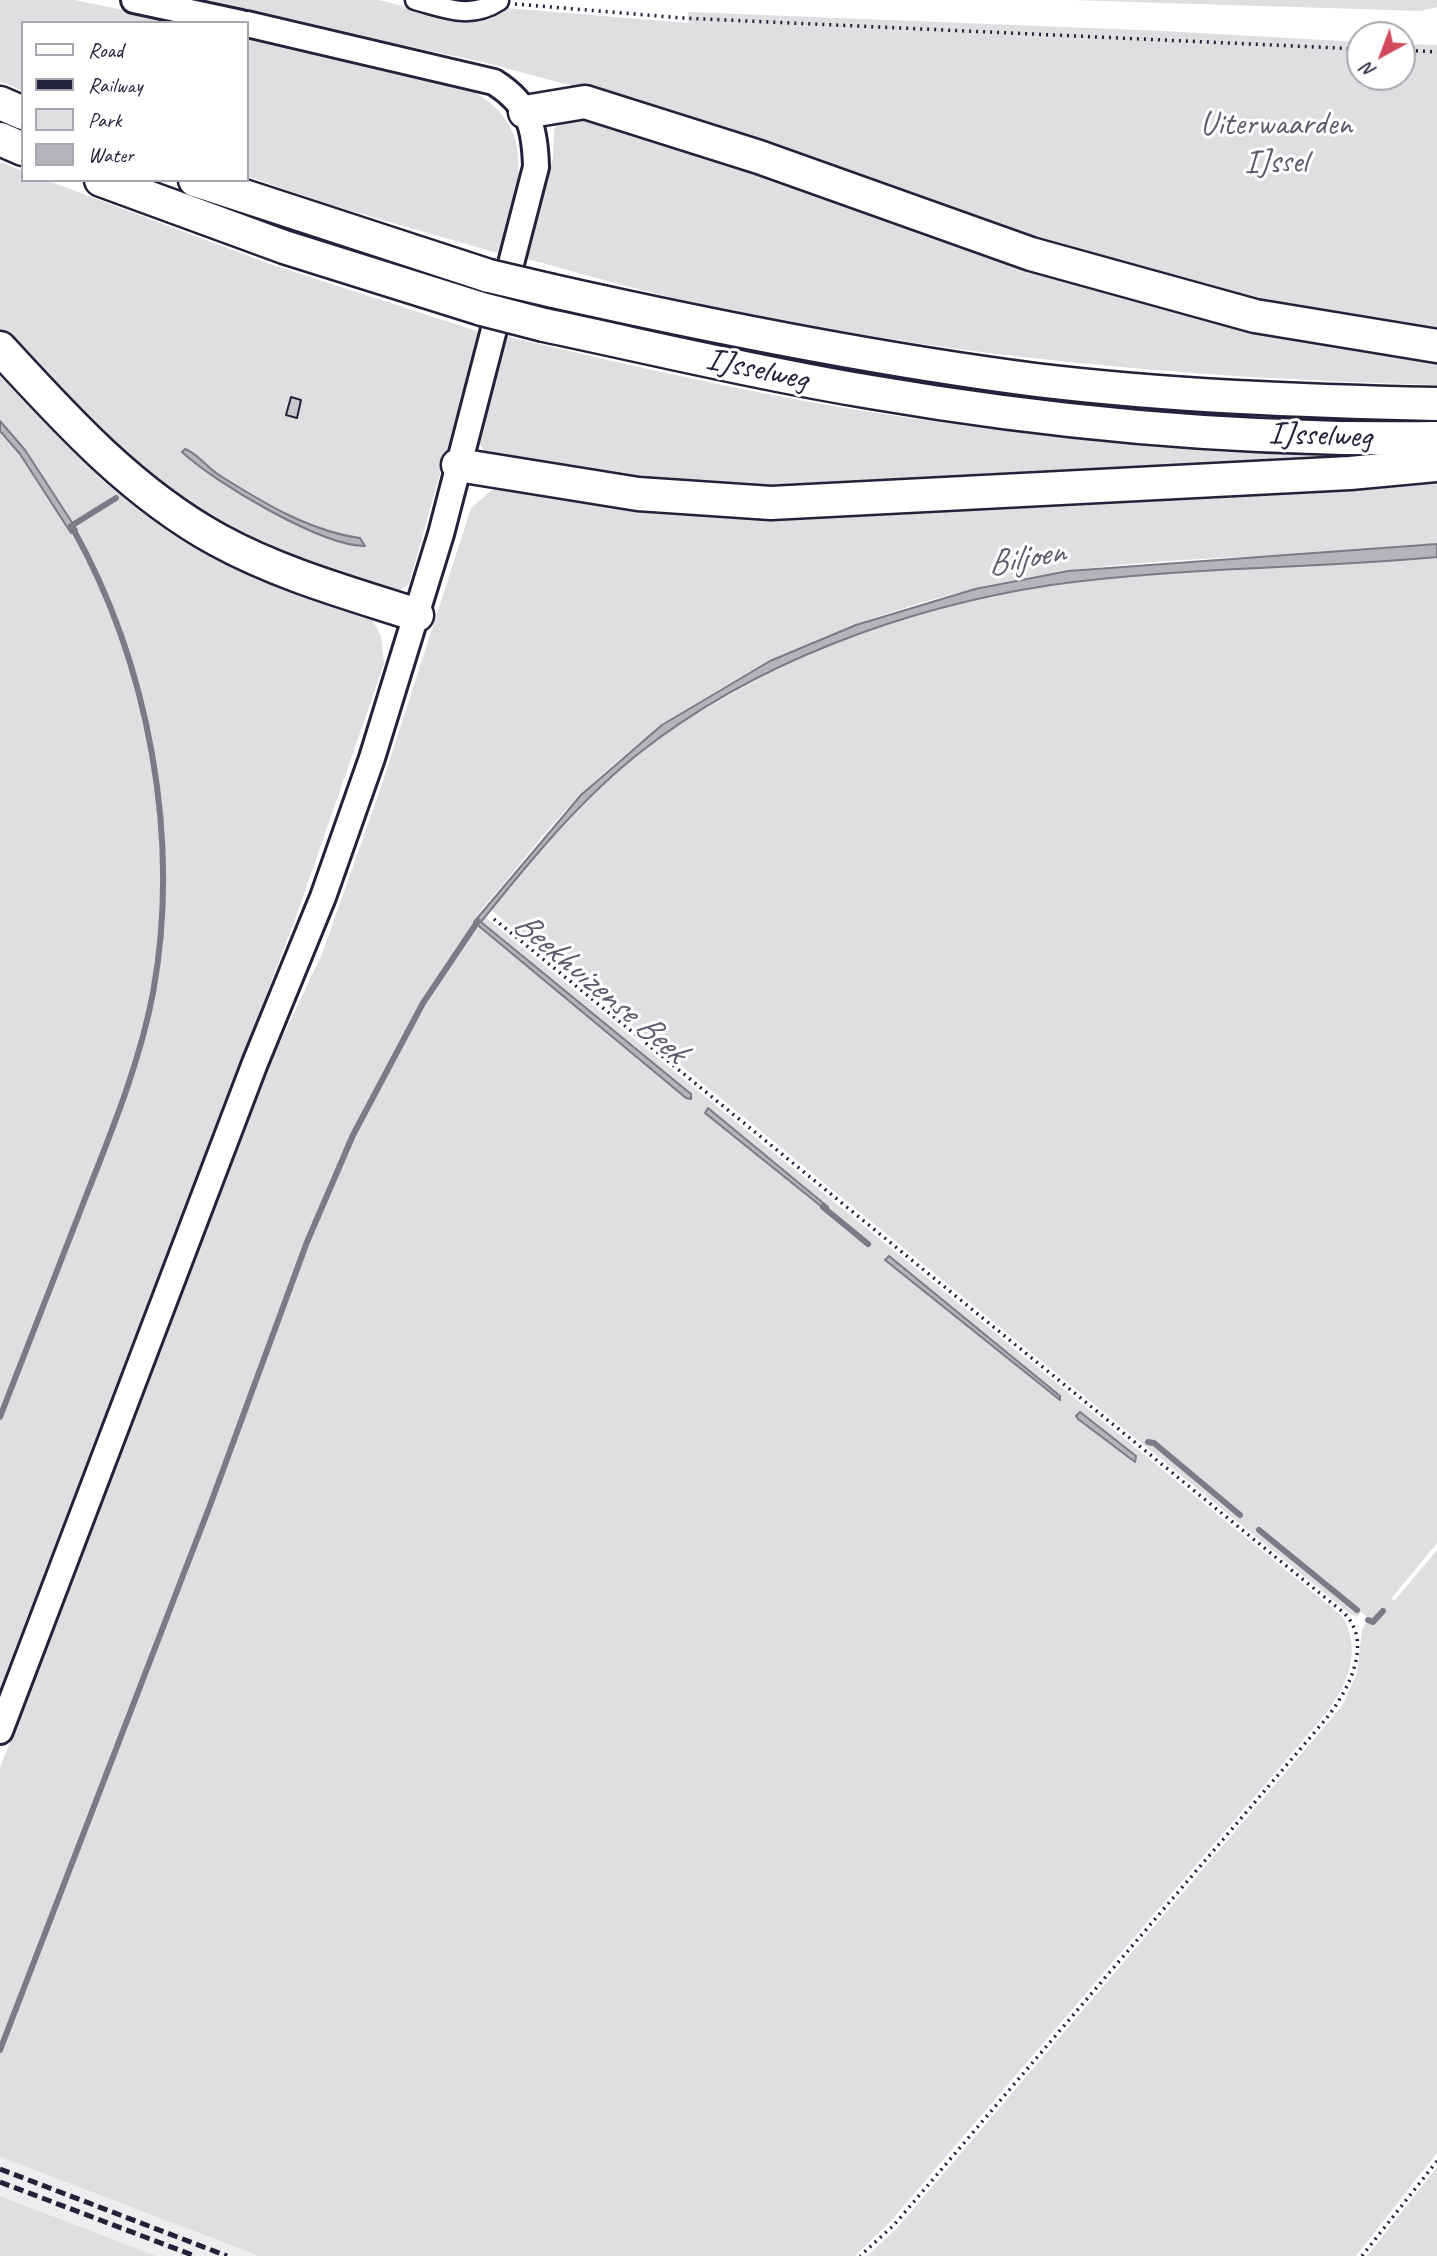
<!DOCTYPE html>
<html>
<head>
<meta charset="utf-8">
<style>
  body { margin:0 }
  #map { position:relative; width:1437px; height:2256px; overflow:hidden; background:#fff; font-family:Caveat,sans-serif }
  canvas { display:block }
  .legend { position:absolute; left:21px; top:21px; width:228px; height:161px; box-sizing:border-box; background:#fff; border:2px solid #a7a7b1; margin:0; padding:9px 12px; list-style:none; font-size:21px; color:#22223b }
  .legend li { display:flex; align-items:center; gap:14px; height:35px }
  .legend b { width:35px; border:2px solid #a7a7b1 }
  .north { position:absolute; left:1346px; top:21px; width:70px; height:70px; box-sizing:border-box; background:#fff; border:2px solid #a7a7b1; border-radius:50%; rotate:221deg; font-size:19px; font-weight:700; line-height:28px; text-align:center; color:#22223b }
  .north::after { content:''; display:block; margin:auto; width:24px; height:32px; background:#d1495b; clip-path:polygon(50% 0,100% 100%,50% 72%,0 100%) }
</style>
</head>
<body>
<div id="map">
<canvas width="1437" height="2256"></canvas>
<ul class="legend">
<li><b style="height:9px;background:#fff"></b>Road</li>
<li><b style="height:9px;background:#22223b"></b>Railway</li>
<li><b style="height:19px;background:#dfdfe2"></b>Park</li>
<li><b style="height:19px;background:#b4b4bc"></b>Water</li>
</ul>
<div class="north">N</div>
</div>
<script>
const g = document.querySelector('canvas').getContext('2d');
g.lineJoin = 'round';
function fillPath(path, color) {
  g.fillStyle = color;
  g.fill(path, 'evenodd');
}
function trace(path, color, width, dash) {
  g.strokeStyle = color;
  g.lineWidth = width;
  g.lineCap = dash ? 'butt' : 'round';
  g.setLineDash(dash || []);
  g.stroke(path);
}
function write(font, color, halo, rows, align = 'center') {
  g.font = font + ' Caveat,sans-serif';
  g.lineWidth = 6;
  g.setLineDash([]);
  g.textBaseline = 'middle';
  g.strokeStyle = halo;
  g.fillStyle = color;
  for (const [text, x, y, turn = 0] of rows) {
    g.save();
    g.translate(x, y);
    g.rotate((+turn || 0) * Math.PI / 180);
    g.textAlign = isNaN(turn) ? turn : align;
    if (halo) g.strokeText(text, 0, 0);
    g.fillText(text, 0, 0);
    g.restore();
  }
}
fillPath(new Path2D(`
  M 0,2157 L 259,2256 L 157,2256 L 0,2196 Z`), '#eeeef1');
fillPath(new Path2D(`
  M 0,0 L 75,0 L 184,23 L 23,23 L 23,91 L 0,81 Z
  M 191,0 L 379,0 L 467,23 L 488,20 L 508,8 L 688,23 L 688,12 L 1165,31 L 1360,42 L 1360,77 L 1402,77 L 1402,44 L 1437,45 L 1437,336 L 1310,317 L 1138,274 L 643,105 L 487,63 Z
  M 1069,0 L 1437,0 L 1437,7 L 1421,11 Z
  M 247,36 L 467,88 C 542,126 518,189 501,254 L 327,204 L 247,176 Z
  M 576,112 L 1105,293 L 1277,334 L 1437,355 L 1437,385 C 1185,378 932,356 686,301 C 633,289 580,273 527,259 L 553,157 L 554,128 Z
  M 0,162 L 23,171 L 23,180 L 46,180 L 267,263 L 480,332 L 409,584 L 396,592 L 251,548 L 143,477 L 0,335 ZM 190,450 C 224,490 308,530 360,538 L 364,545 C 325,547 221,485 190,459 Z
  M 505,336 C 604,359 704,383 805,401 C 983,433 1164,448 1344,457 L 1351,464 L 712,492 L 494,460 L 484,451 L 477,439 Z
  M 0,363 L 79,447 L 369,614 L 381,636 L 384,664 L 297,914 L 0,1694 L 0,431 L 20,454 L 71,533 L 75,525 L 25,450 L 0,421 Z
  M 1437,477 L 1437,544 C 1315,558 1190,554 1068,571 C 886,596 690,677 563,813 C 541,837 521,863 500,888 C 491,899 479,910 474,922 L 686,1098 L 692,1096 L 481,922 L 485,917 L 1342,1616 C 1364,1651 1346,1689 1322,1718 L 890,2222 L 855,2256 L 259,2256 L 0,2157 L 0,1768 L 260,1084 L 322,954 L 380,790 L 471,508 L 492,490 L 515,485 L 620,503 Z
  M 1437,557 L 1437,1543 L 1391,1599 L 1395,1600 L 1437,1550 L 1437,2153 L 1356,2256 L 867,2256 L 897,2228 L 1342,1706 L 1357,1673 L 1362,1630 L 1368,1618 L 1361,1612 L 1357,1617 L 1350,1614 L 491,910 C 536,855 580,802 635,756 C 668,729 705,709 742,688 C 813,649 893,615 973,599 C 1125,568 1283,569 1437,557 Z
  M 1437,2167 L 1437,2256 L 1367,2256 Z
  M 0,2196 L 157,2256 L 0,2256 Z`), '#dfdfe2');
const water = new Path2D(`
  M 0,421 L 25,450 L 77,530 L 71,533 L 20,454 L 0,431 Z
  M 185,449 C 197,453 208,468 219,475 C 262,502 309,531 360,538 L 365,546 C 321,546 214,482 182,452 Z
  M 1437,544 L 1437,557 C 1309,569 1179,567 1051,585 C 907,607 754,662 638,754 C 578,802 529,862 481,922 L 691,1094 L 691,1099 L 686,1098 L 474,922 L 581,795 L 662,725 L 770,661 L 856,625 L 975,589 L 1068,571 Z
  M 708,1108 L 828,1207 L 827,1211 L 705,1113 Z
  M 889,1256 L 1060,1396 L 1060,1400 L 885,1260 Z
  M 1080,1412 L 1136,1456 L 1135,1462 L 1078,1419 L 1076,1416 Z`);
fillPath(water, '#b4b4bc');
trace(water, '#7a7a88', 2);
trace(new Path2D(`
  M 71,526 L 116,498
  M 823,1207 L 868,1244
  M 0,1417 C 28,1346 55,1275 83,1204 C 110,1135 139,1066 153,993 C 181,838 149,664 72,527
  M 1148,1442 L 1154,1443 L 1240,1515
  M 1259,1530 L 1357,1610
  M 1368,1620 L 1373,1622 L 1383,1611
  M 0,2050 L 209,1508 L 307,1242 L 353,1135 L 423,1003 L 478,921`), '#7a7a88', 6);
const building = new Path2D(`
  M 291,397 L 301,400 L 297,418 L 286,415 Z`);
fillPath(building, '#c8c8cf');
trace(building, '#22223b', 2);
const minor = new Path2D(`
  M 415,0 C 445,8 470,20 499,1`);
const secondary = new Path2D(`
  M 134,0 L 241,23
  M 0,1731 L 255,1063 L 323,897 L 372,758 L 441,534 L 536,167 C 535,127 529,104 494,82 L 247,24`);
const motorway = new Path2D(`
  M 0,103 L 23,113
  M 525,112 L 585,102 L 759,157 L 1031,254 L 1255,316 L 1437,346
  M 0,139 L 23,149
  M 101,180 L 284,247 L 482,309
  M 195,180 L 489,276
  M 553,291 C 713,327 873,359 1036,380 C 1169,396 1303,401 1437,404
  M 544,325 C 653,348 762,374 871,392 C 1057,424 1249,441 1437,438
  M 0,348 C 65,419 132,493 218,540 C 280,574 349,593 417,615
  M 458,465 L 638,494 L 771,503 L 1350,473 L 1437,465`);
trace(minor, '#22223b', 23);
trace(secondary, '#22223b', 30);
trace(motorway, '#22223b', 37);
trace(new Path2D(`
  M 515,4 L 682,18 L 1360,49
  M 1402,50 L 1437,52
  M 494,919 L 1344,1613 C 1375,1644 1346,1694 1325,1720 L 894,2225 L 860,2256
  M 1362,2256 L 1437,2161`), '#22223b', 3.5, [2, 5]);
trace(minor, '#fff', 18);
trace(secondary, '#fff', 24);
trace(motorway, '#fff', 32);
trace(new Path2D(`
  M 0,2169 L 227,2256
  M 0,2182 L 195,2256`), '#22223b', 5, [10, 5]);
const motorwayBridge = new Path2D(`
  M 489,276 L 553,291
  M 482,309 L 544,325`);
trace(motorwayBridge, '#22223b', 37, []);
trace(motorwayBridge, '#fff', 32);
write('33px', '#5b5b6d', '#fff', [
  ["Uiterwaarden",1276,125],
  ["IJssel",1276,163]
]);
write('33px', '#22223b', '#fff', [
  ["IJsselweg",757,370,12],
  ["IJsselweg",1320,436,2]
]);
write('italic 35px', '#5c5c6f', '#fff', [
  ["Biljoen",1026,559,-10],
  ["Beekhuizense Beek",599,988,40]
]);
</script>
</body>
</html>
